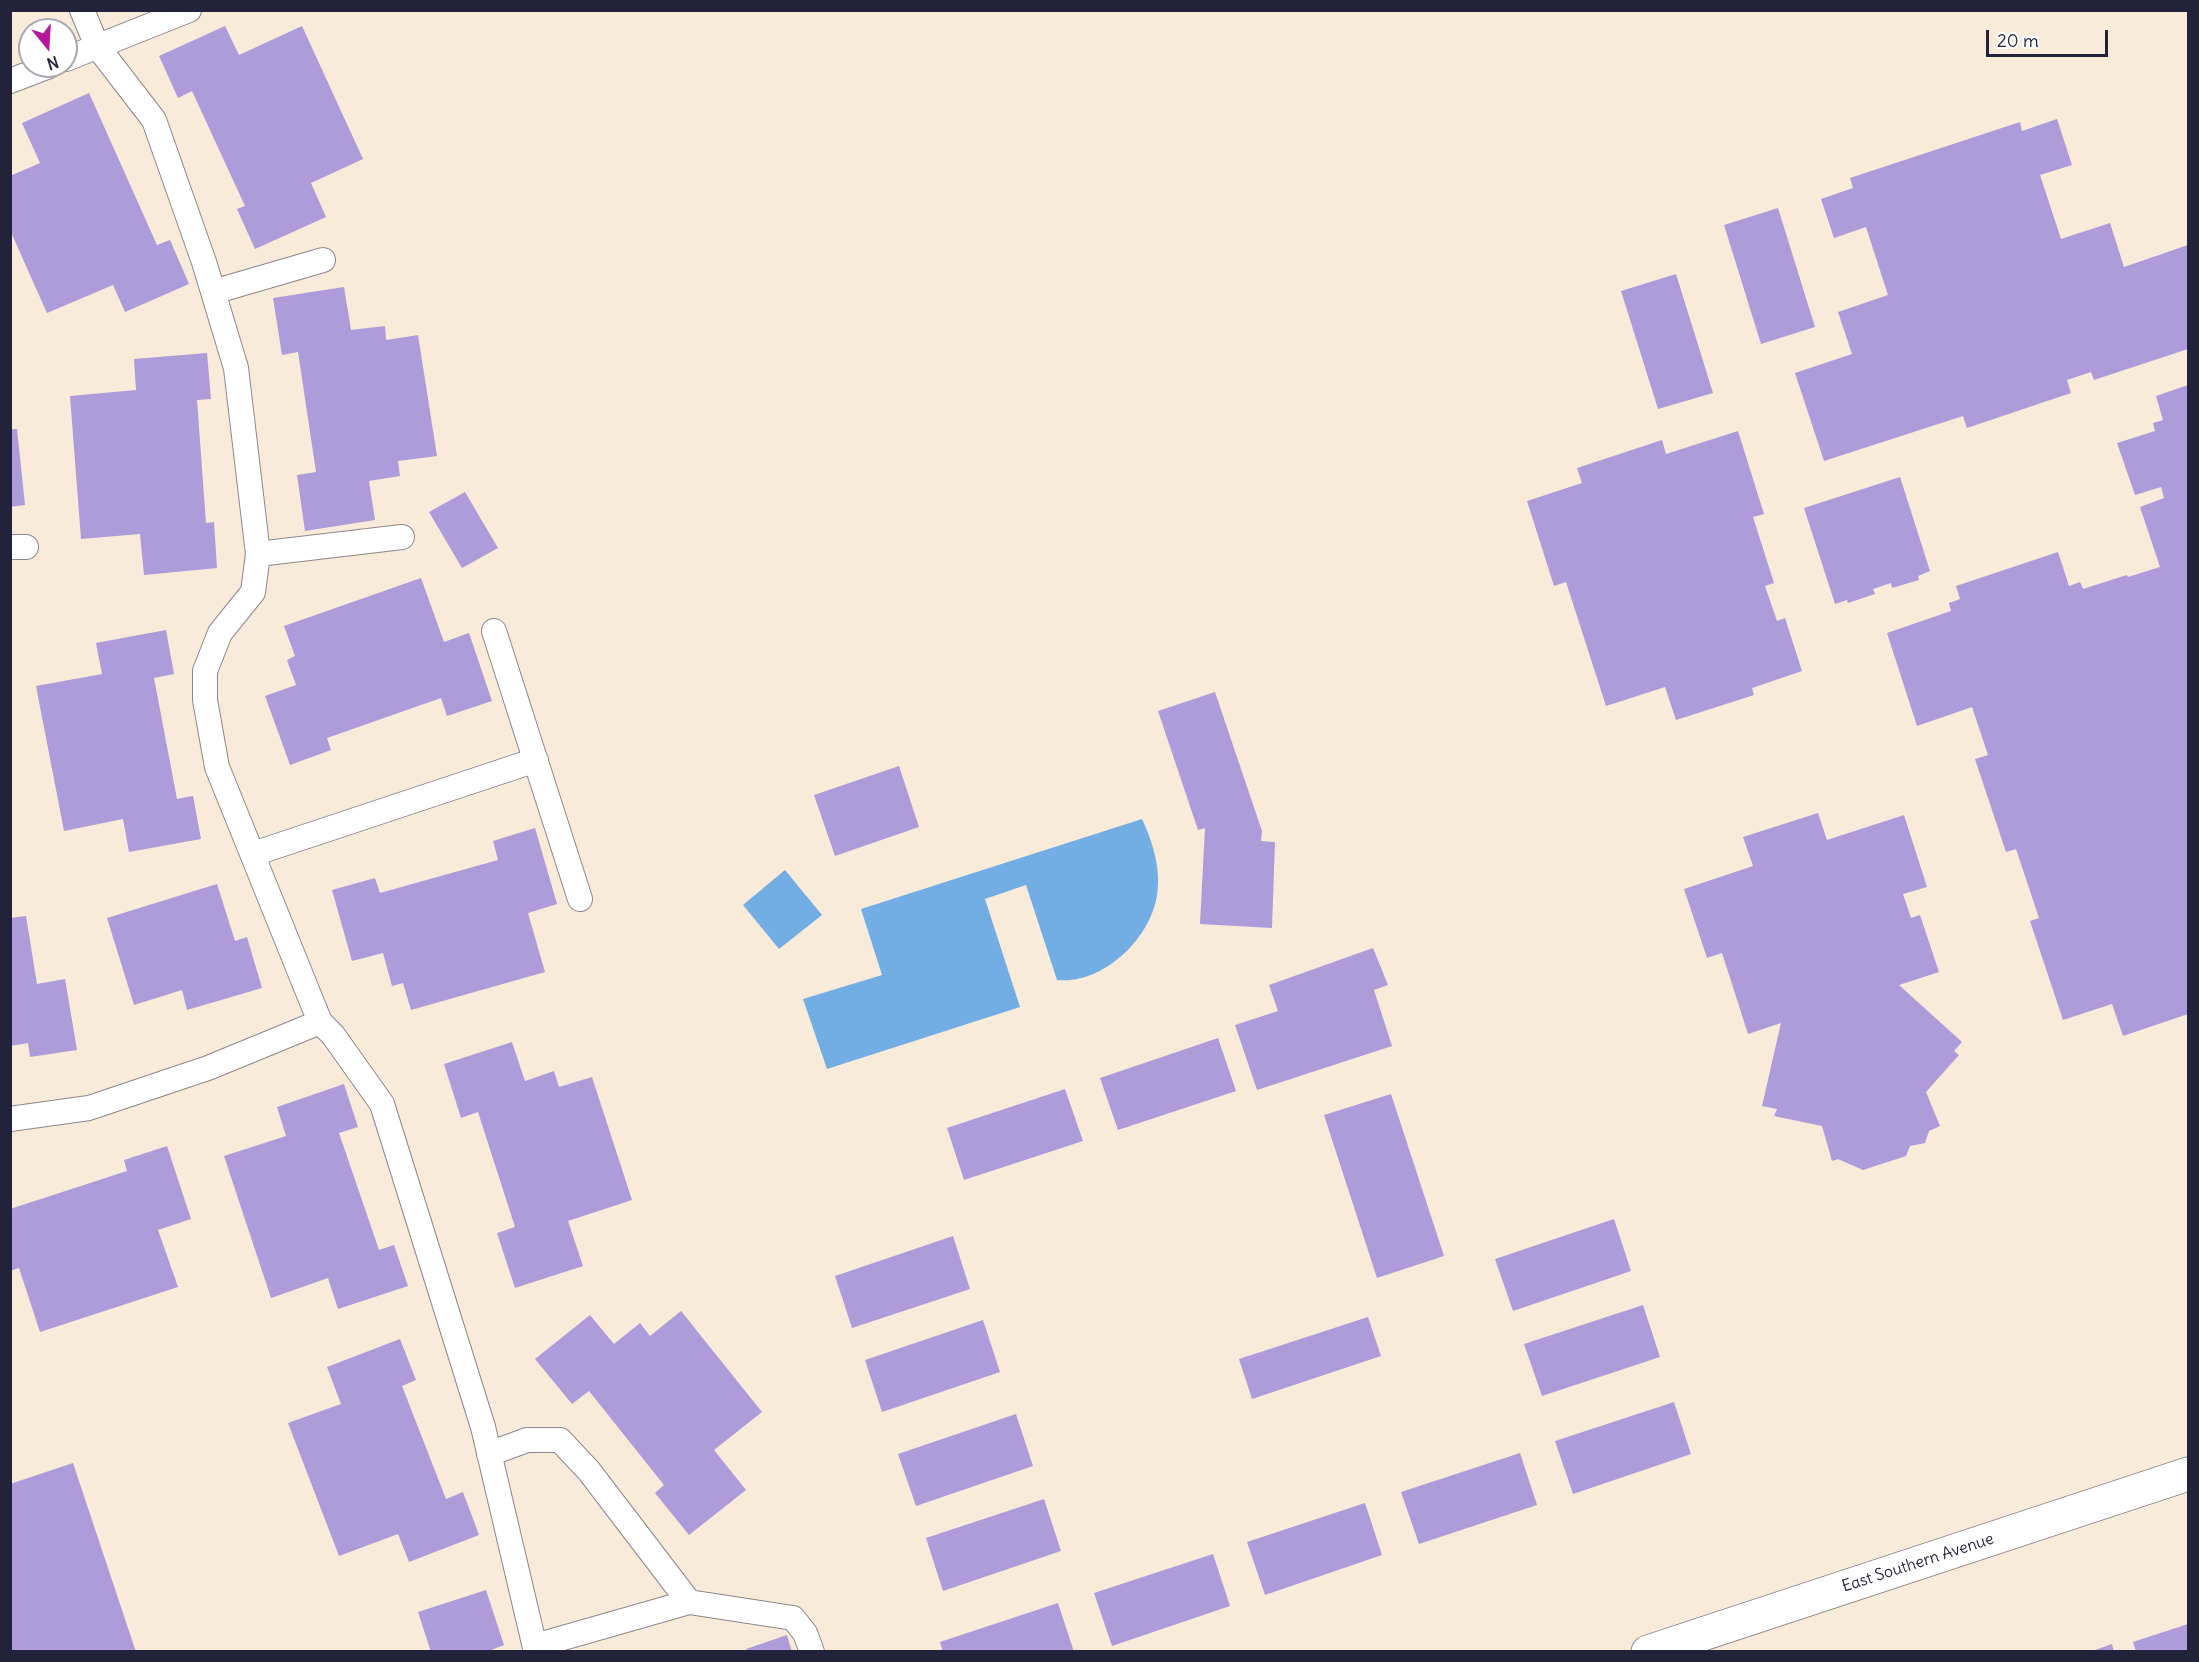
<!DOCTYPE html>
<html>
<head>
<meta charset="utf-8">
<style>
  body { margin:0 }
  #map { position:relative; width:2199px; height:1662px; overflow:hidden; background:#f8ebda; font-family:Delius,sans-serif }
  canvas { display:block }
  .frame { position:absolute; inset:0; border:12px solid #22223b; pointer-events:none }
  .north { position:absolute; left:18px; top:18px; width:60px; height:60px; box-sizing:border-box; background:#fff; border:2px solid #a7a7b1; border-radius:50%; rotate:162deg; font-size:16px; font-weight:700; line-height:24px; text-align:center; color:#22223b }
  .north::after { content:''; display:block; margin:auto; width:21px; height:27px; background:#b5179e; clip-path:polygon(50% 0,100% 100%,50% 72%,0 100%) }
  .scale { position:absolute; left:1986px; top:30px; width:122px; height:27px; box-sizing:border-box; border:3px solid #22223b; border-top:0; padding-left:8px; font-size:18px; line-height:21px; white-space:nowrap; color:#22223b; -webkit-text-stroke:4px #fff; paint-order:stroke }
</style>
</head>
<body>
<div id="map">
<canvas width="2199" height="1662"></canvas>
<div class="frame"></div>
<div class="north">N</div>
<div class="scale">20 m</div>
</div>
<script>
const g = document.querySelector('canvas').getContext('2d');
g.lineJoin = 'round';
function fillPath(path, color) {
  g.fillStyle = color;
  g.fill(path, 'evenodd');
}
function trace(path, color, width, dash) {
  g.strokeStyle = color;
  g.lineWidth = width;
  g.lineCap = dash ? 'butt' : 'round';
  g.setLineDash(dash || []);
  g.stroke(path);
}
function write(font, color, halo, rows, align = 'center') {
  g.font = font + ' Delius,sans-serif';
  g.lineWidth = 4.5;
  g.setLineDash([]);
  g.textBaseline = 'middle';
  g.strokeStyle = halo;
  g.fillStyle = color;
  for (const [text, x, y, turn = 0] of rows) {
    g.save();
    g.translate(x, y);
    g.rotate((+turn || 0) * Math.PI / 180);
    g.textAlign = isNaN(turn) ? turn : align;
    if (halo) g.strokeText(text, 0, 0);
    g.fillText(text, 0, 0);
    g.restore();
  }
}
fillPath(new Path2D(`
  M 1142,819 C 1153,843 1161,868 1157,895 C 1151,938 1103,985 1057,980 L 1026,885 L 985,899 L 1020,1007 L 827,1069 L 803,999 L 882,975 L 861,909 Z
  M 785,870 L 822,915 L 779,949 L 743,905 Z`), '#72ade3');
fillPath(new Path2D(`
  M 225,26 L 239,55 L 302,26 L 363,159 L 311,183 L 326,217 L 255,249 L 237,209 L 245,206 L 192,91 L 178,98 L 159,56 Z
  M 89,93 L 157,245 L 170,240 L 189,284 L 125,312 L 113,285 L 47,313 L 10,230 L 10,176 L 40,163 L 22,123 Z
  M 2057,119 L 2072,165 L 2040,175 L 2061,239 L 2110,223 L 2124,267 L 2188,245 L 2188,349 L 2094,380 L 2091,372 L 2067,380 L 2071,393 L 1967,428 L 1963,416 L 1824,461 L 1795,373 L 1852,354 L 1838,312 L 1888,295 L 1866,227 L 1834,238 L 1821,199 L 1853,188 L 1850,178 L 2020,122 L 2022,131 Z
  M 1778,208 L 1815,327 L 1761,344 L 1724,225 Z
  M 1676,274 L 1713,393 L 1658,409 L 1621,291 Z
  M 344,287 L 351,330 L 385,326 L 386,340 L 418,335 L 437,456 L 398,461 L 400,476 L 369,481 L 375,520 L 305,531 L 297,475 L 316,472 L 298,352 L 282,355 L 273,298 Z
  M 207,353 L 211,399 L 197,400 L 206,523 L 214,522 L 217,568 L 144,575 L 140,534 L 81,539 L 70,396 L 136,390 L 134,359 Z
  M 2188,385 L 2188,1014 L 2123,1036 L 2112,1004 L 2063,1020 L 2030,921 L 2039,918 L 2016,849 L 2006,852 L 1975,759 L 1988,755 L 1972,707 L 1917,726 L 1887,633 L 1951,611 L 1949,603 L 1960,599 L 1956,586 L 2058,552 L 2069,586 L 2080,582 L 2083,589 L 2127,575 L 2128,577 L 2160,567 L 2140,507 L 2164,498 L 2161,487 L 2135,495 L 2117,443 L 2155,431 L 2153,423 L 2163,420 L 2156,396 Z
  M 10,429 L 17,429 L 25,505 L 10,507 Z
  M 1738,431 L 1764,514 L 1753,517 L 1774,583 L 1765,586 L 1777,621 L 1785,618 L 1802,671 L 1752,688 L 1754,695 L 1676,720 L 1665,687 L 1606,706 L 1566,582 L 1554,586 L 1527,501 L 1582,483 L 1577,468 L 1662,440 L 1666,454 Z
  M 1900,477 L 1930,571 L 1918,576 L 1919,580 L 1892,588 L 1891,583 L 1873,589 L 1875,594 L 1848,603 L 1847,600 L 1835,604 L 1804,508 Z
  M 465,492 L 498,548 L 462,568 L 429,512 Z
  M 421,578 L 444,642 L 469,633 L 492,701 L 447,716 L 441,698 L 327,738 L 331,750 L 290,765 L 265,696 L 296,685 L 287,660 L 295,656 L 284,626 Z
  M 166,630 L 174,674 L 154,678 L 177,799 L 193,796 L 201,839 L 129,852 L 123,819 L 64,831 L 36,686 L 102,674 L 96,643 Z
  M 1215,692 L 1262,831 L 1261,841 L 1275,842 L 1272,928 L 1200,924 L 1205,828 L 1198,830 L 1158,711 Z
  M 899,766 L 919,827 L 835,856 L 814,795 Z
  M 1818,813 L 1827,840 L 1904,815 L 1927,887 L 1903,894 L 1911,918 L 1920,915 L 1939,972 L 1899,985 L 1962,1042 L 1954,1051 L 1959,1055 L 1926,1092 L 1940,1126 L 1929,1131 L 1925,1143 L 1910,1146 L 1906,1156 L 1863,1170 L 1838,1159 L 1832,1161 L 1822,1126 L 1774,1116 L 1777,1109 L 1762,1106 L 1781,1023 L 1748,1034 L 1722,953 L 1707,958 L 1684,889 L 1753,866 L 1743,837 Z
  M 535,828 L 557,904 L 528,913 L 545,972 L 411,1010 L 403,983 L 392,986 L 383,953 L 352,961 L 332,890 L 375,878 L 380,893 L 498,860 L 493,841 Z
  M 217,884 L 235,941 L 247,937 L 262,988 L 187,1010 L 182,990 L 134,1005 L 107,918 Z
  M 26,916 L 37,984 L 65,979 L 77,1050 L 30,1057 L 28,1043 L 10,1046 L 10,918 Z
  M 1373,948 L 1388,985 L 1374,990 L 1392,1046 L 1257,1090 L 1235,1025 L 1278,1011 L 1269,985 Z
  M 1218,1038 L 1236,1091 L 1118,1130 L 1100,1078 Z
  M 512,1042 L 525,1081 L 554,1071 L 559,1087 L 592,1077 L 632,1200 L 568,1221 L 583,1266 L 515,1288 L 497,1233 L 515,1227 L 478,1112 L 461,1118 L 444,1064 Z
  M 344,1084 L 358,1127 L 339,1133 L 379,1250 L 394,1245 L 408,1286 L 338,1309 L 328,1278 L 271,1298 L 224,1156 L 286,1136 L 277,1107 Z
  M 1065,1089 L 1083,1141 L 964,1180 L 947,1128 Z
  M 1391,1094 L 1444,1256 L 1377,1278 L 1324,1115 Z
  M 167,1146 L 191,1219 L 158,1230 L 178,1287 L 40,1332 L 19,1268 L 10,1271 L 10,1209 L 127,1171 L 124,1160 Z
  M 1614,1219 L 1631,1271 L 1513,1311 L 1495,1259 Z
  M 953,1236 L 970,1289 L 852,1328 L 835,1276 Z
  M 1643,1305 L 1660,1357 L 1542,1396 L 1524,1344 Z
  M 681,1311 L 762,1412 L 714,1450 L 746,1490 L 689,1535 L 655,1493 L 664,1485 L 589,1391 L 572,1404 L 535,1359 L 590,1315 L 614,1344 L 640,1323 L 650,1336 Z
  M 1368,1317 L 1381,1356 L 1252,1399 L 1239,1359 Z
  M 983,1320 L 1000,1372 L 882,1412 L 865,1360 Z
  M 400,1339 L 416,1380 L 402,1386 L 446,1499 L 463,1492 L 479,1535 L 409,1562 L 398,1534 L 339,1556 L 288,1423 L 341,1404 L 327,1367 Z
  M 1674,1402 L 1691,1454 L 1573,1494 L 1555,1441 Z
  M 1016,1414 L 1033,1466 L 916,1506 L 898,1454 Z
  M 1520,1453 L 1537,1505 L 1419,1544 L 1401,1492 Z
  M 73,1463 L 136,1652 L 10,1652 L 10,1484 Z
  M 1044,1499 L 1061,1551 L 943,1591 L 926,1538 Z
  M 1365,1503 L 1382,1555 L 1265,1595 L 1247,1542 Z
  M 1213,1554 L 1230,1606 L 1112,1646 L 1094,1593 Z
  M 486,1590 L 504,1645 L 486,1652 L 431,1652 L 418,1612 Z
  M 1058,1603 L 1074,1652 L 943,1652 L 940,1642 Z
  M 2188,1624 L 2188,1652 L 2136,1652 L 2133,1642 Z
  M 787,1635 L 792,1652 L 747,1652 L 746,1649 Z
  M 2112,1644 L 2114,1652 L 2092,1652 L 2092,1651 Z`), '#ad9bda');
const lane = new Path2D(`
  M 82,10 L 97,46 L 154,120 L 204,262 L 236,368 L 258,554 L 253,592 L 220,633 L 205,671 L 205,700 L 217,767 L 320,1022 L 333,1035 L 382,1104 L 483,1427 L 536,1652
  M 66,59 L 189,10
  M 10,81 L 49,66
  M 213,292 L 323,260
  M 10,547 L 26,547
  M 258,554 L 402,537
  M 494,631 L 580,899
  M 253,854 L 536,760
  M 10,1119 L 89,1108 L 208,1068 L 320,1022
  M 489,1454 L 527,1440 L 560,1440 L 589,1471 L 689,1602 L 793,1618 L 805,1633 L 812,1652
  M 535,1646 L 689,1602`);
const secondary = new Path2D(`
  M 1648,1652 L 2188,1474`);
trace(lane, '#8d868a', 26);
trace(secondary, '#8d868a', 35);
trace(lane, '#fff', 24);
trace(secondary, '#fff', 33);
write('16px', '#22223b', '#fff', [
  ["East Southern Avenue",1918,1563,-18]
]);
</script>
</body>
</html>
